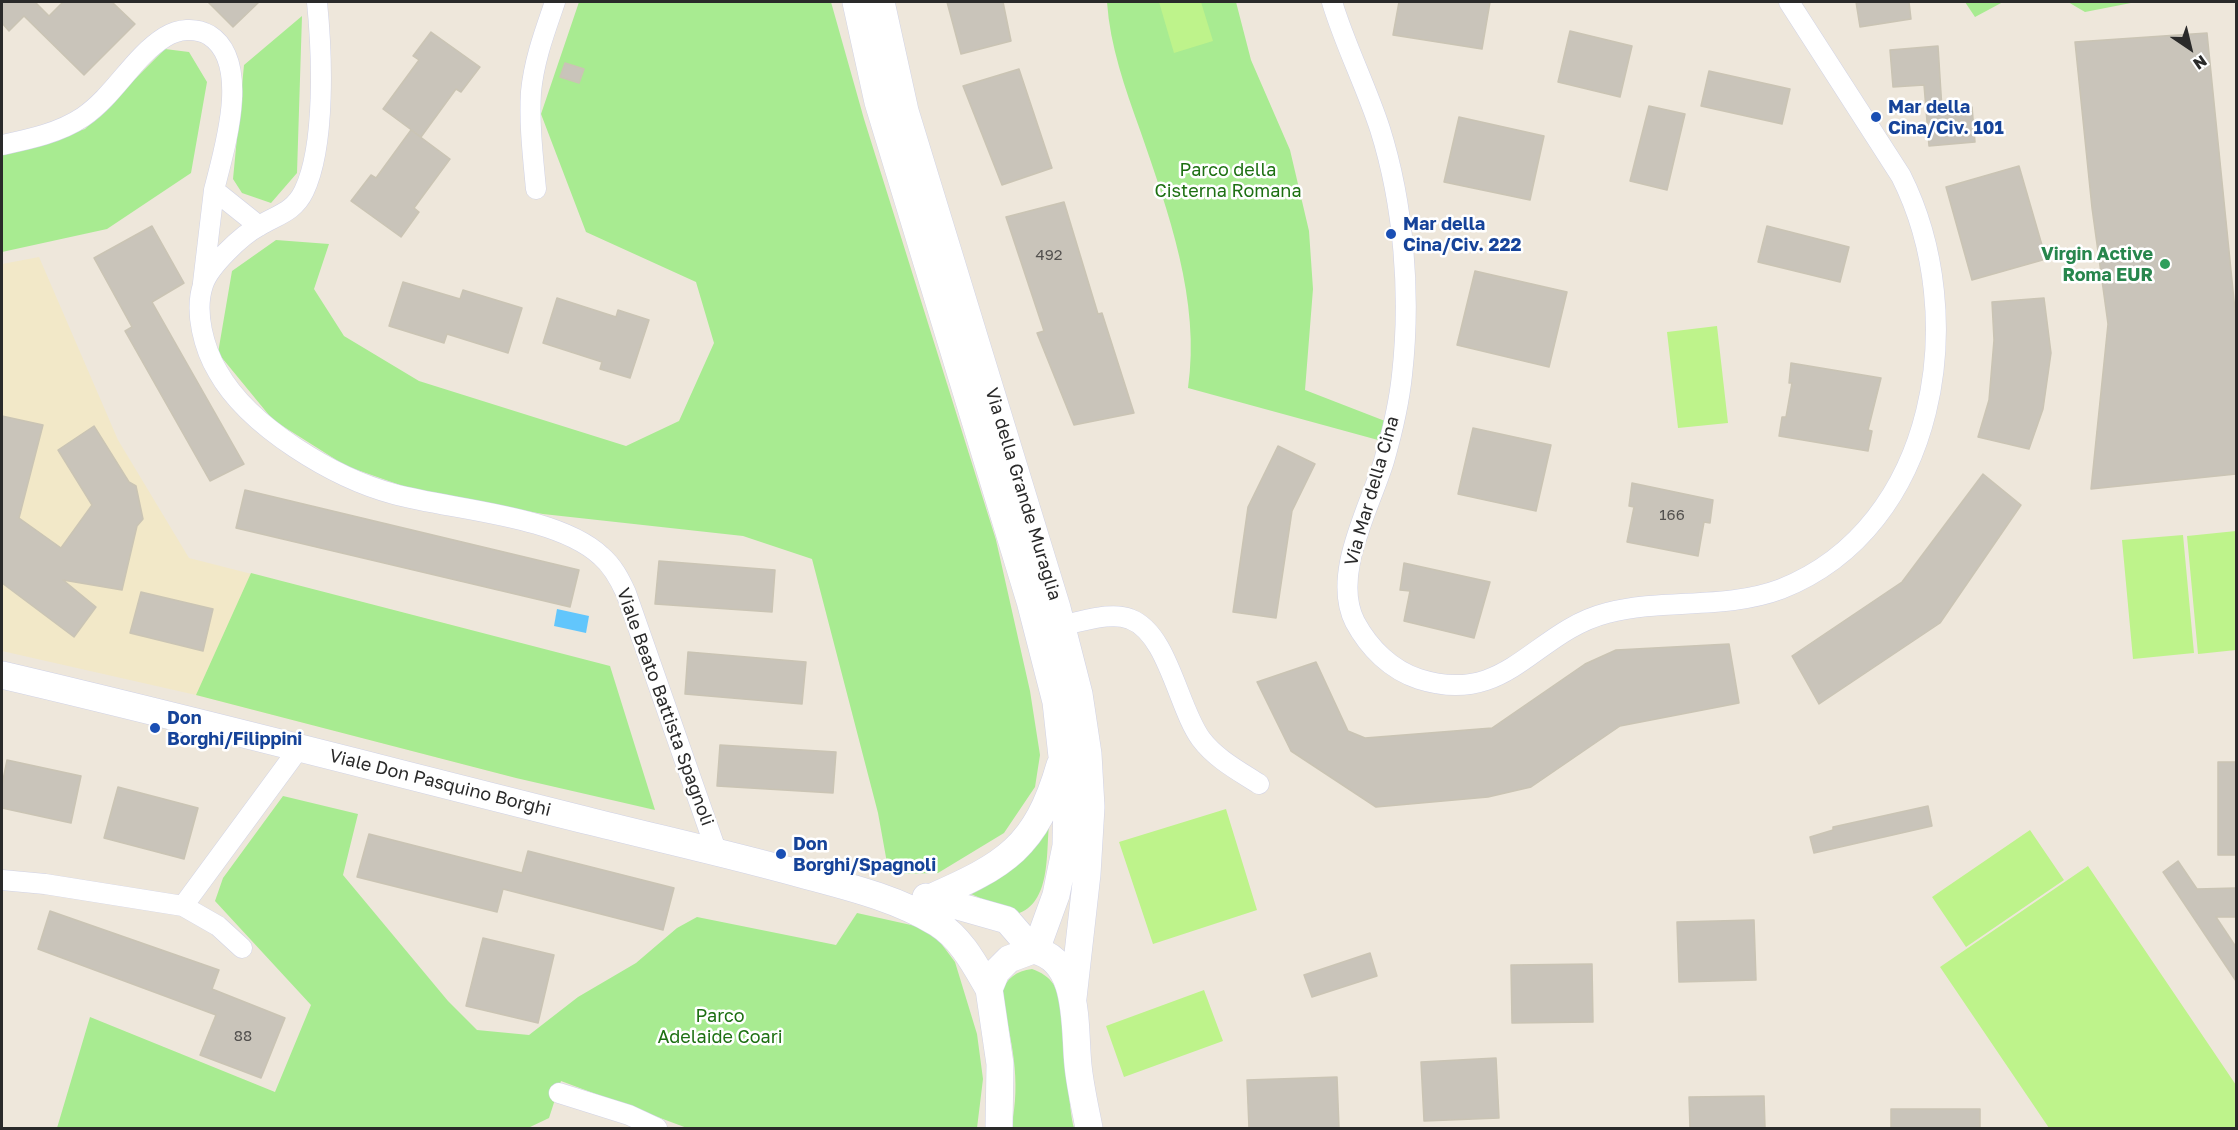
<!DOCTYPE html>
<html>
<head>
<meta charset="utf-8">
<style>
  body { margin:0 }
  #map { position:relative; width:2238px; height:1130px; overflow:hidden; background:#eee7db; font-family:"Golos Text",sans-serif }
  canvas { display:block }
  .frame { position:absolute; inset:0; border:3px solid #2a2a2a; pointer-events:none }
  .north { position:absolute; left:2160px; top:18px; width:60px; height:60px; -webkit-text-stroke:4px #fff; paint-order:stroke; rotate:145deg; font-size:16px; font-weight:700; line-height:24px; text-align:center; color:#2a2a2a }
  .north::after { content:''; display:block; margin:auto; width:21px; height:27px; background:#2a2a2a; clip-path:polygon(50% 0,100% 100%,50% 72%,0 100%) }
</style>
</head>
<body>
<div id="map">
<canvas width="2238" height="1130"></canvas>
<div class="frame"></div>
<div class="north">N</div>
</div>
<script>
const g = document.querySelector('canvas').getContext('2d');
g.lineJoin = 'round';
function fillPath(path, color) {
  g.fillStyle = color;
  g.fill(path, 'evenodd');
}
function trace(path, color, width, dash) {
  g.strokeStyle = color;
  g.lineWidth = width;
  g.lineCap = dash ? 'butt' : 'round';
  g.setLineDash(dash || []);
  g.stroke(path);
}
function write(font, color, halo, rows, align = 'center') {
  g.font = font + ' "Golos Text",sans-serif';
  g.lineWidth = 5;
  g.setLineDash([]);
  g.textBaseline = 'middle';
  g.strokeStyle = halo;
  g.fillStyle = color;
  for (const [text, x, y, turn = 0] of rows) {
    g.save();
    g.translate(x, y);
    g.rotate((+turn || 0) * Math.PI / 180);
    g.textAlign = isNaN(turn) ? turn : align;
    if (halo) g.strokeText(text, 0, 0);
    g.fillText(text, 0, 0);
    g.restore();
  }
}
fillPath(new Path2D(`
  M 39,257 L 118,440 L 189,558 L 471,630 L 516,778 L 196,695 L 2,651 L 2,264 Z`), '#f2e8c8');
fillPath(new Path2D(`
  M 579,2 L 831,2 L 864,119 L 996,540 L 1030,691 L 1040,755 L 1035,787 L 1004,833 L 938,873 L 889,874 L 878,813 L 812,559 L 743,536 L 543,514 L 417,491 L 346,466 L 273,420 L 218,353 L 232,271 L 276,240 L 329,244 L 314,289 L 344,336 L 419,381 L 626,446 L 679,421 L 714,343 L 696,282 L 586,232 L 541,114 Z
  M 1107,2 L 1236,2 L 1251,60 L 1290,150 L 1309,231 L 1313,289 L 1305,390 L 1385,421 L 1378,440 L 1188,388 C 1201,301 1168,211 1140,130 C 1125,88 1110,46 1107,2 Z
  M 1965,2 L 2003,2 L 1975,17 Z
  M 2068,2 L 2136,2 L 2085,12 Z
  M 302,16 L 297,173 L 271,203 L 242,193 L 233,179 L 244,65 Z
  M 165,49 L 189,52 L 207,82 L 191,173 L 107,229 L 2,252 L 2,155 L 85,129 Z
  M 251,573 L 610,666 L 655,810 L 516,778 L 196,695 Z
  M 283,796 L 358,814 L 343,875 L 448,1001 L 477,1030 L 529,1035 L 578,997 L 636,963 L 677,928 L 697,917 L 836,945 L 857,913 L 920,927 L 937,938 L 955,962 L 977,1034 L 983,1079 L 977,1128 L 687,1128 L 561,1081 L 549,1118 L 528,1128 L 57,1128 L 90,1017 L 275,1092 L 311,1005 L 215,901 L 223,878 Z
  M 1049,825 C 1046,854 1051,903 1017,914 L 964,891 C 1004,871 1025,865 1049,825 Z
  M 1032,969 C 1041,972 1049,977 1054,985 C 1069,1013 1065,1092 1074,1128 L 1011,1128 C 1022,1079 1011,1040 1001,993 C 1007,978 1016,971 1032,969 Z`), '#a8eb91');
fillPath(new Path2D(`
  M 1159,2 L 1201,2 L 1213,41 L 1174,53 Z
  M 1717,326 L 1728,423 L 1678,428 L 1667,332 Z
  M 2236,531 L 2236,650 L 2198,654 L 2187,536 Z
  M 2183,535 L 2194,653 L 2133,659 L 2122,540 Z
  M 1226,809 L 1257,910 L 1153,944 L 1119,842 Z
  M 2030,830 L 2064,880 L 1966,947 L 1932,897 Z
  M 2088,866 L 2236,1085 L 2236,1127 L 2234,1128 L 2049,1128 L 1940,967 Z
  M 1204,990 L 1223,1041 L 1124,1077 L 1106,1026 Z`), '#bef38b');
fillPath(new Path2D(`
  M 557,609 L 589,616 L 586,633 L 554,626 Z`), '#62c6fc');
const building = new Path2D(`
  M 2,2 L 38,2 L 36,3 L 49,16 L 63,2 L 112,2 L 135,24 L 84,75 L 24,16 L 9,31 L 2,23 Z
  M 208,2 L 259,2 L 233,27 Z
  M 947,2 L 1003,2 L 1011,41 L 961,54 Z
  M 1399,2 L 1490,2 L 1482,49 L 1393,35 Z
  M 1856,2 L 1909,2 L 1911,19 L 1860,27 Z
  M 1570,31 L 1632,46 L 1620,97 L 1558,82 Z
  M 431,32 L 480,67 L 461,92 L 456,89 L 421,137 L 383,109 L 419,60 L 413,56 Z
  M 2207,33 L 2236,320 L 2236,474 L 2091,489 L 2108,324 L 2092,208 L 2075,42 Z
  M 1938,46 L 1942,109 L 1972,107 L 1975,142 L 1929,146 L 1924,85 L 1893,87 L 1890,50 Z
  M 565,63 L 584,69 L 579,83 L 560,77 Z
  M 1019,69 L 1052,168 L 1002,185 L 963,86 Z
  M 1709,71 L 1790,89 L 1782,124 L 1701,106 Z
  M 1649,106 L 1685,114 L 1667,190 L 1630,181 Z
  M 1459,117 L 1544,136 L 1530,200 L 1444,182 Z
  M 411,130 L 450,159 L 414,208 L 419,212 L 401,237 L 351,201 L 371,175 L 376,178 Z
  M 2019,166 L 2046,259 L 1972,280 L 1946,187 Z
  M 1064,202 L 1098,314 L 1102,313 L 1134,413 L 1074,425 L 1037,333 L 1044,331 L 1006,217 Z
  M 152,226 L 184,283 L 152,302 L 244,464 L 210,481 L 125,331 L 132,327 L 94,258 Z
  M 1767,226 L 1849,247 L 1840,282 L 1758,262 Z
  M 1475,271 L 1567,292 L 1549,367 L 1457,345 Z
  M 403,282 L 460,299 L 463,290 L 522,308 L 508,353 L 447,334 L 444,343 L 389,326 Z
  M 557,298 L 616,317 L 618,310 L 649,320 L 630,378 L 600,369 L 602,362 L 543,343 Z
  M 2044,298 L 2051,353 L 2043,409 L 2029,449 L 1978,437 L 1989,400 L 1994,340 L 1992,302 Z
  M 1791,363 L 1881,378 L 1868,430 L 1872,431 L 1868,451 L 1779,436 L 1782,417 L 1786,417 L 1792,383 L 1789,383 Z
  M 2,416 L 43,425 L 19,518 L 61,548 L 92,505 L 58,450 L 94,426 L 129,482 L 136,486 L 143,519 L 137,526 L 122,590 L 63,580 L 96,607 L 74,637 L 2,583 Z
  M 1473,428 L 1551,445 L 1536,511 L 1458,494 Z
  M 1278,446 L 1315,464 L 1292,511 L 1276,618 L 1233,612 L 1248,507 Z
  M 1983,474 L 2021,505 L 1940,623 L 1819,704 L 1792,656 L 1902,582 Z
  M 1632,483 L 1713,500 L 1710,523 L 1704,522 L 1698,556 L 1627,542 L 1634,507 L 1629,506 Z
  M 245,490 L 579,570 L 570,607 L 236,528 Z
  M 659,561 L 775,570 L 772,612 L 655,604 Z
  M 1404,563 L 1490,582 L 1474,638 L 1404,621 L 1410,591 L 1400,590 Z
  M 141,592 L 213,609 L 203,651 L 130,633 Z
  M 1729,644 L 1739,703 L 1620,726 L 1531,787 L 1488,797 L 1376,807 L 1291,751 L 1257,682 L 1316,662 L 1348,731 L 1365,738 L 1492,728 L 1585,664 L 1616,650 Z
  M 688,652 L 806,662 L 802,704 L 685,694 Z
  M 720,745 L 836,752 L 833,793 L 717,786 Z
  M 7,760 L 81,776 L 71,823 L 2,808 L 2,785 Z
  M 2218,762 L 2236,762 L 2236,855 L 2218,855 Z
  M 118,787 L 198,808 L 184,859 L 104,838 Z
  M 1928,806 L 1932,826 L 1814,853 L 1810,837 L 1833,830 L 1833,827 Z
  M 369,834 L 522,873 L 528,851 L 674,888 L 663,930 L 503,889 L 497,912 L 357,877 Z
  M 2178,861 L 2197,889 L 2236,888 L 2236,917 L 2216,917 L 2236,947 L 2236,981 L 2163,872 Z
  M 50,911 L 219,970 L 212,989 L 285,1018 L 261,1078 L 200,1055 L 216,1015 L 38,949 Z
  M 1754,920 L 1756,980 L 1679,982 L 1677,922 Z
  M 483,938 L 554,955 L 538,1023 L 466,1006 Z
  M 1370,953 L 1377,976 L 1312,997 L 1304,975 Z
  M 1592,964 L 1593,1022 L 1512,1023 L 1511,965 Z
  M 1496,1058 L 1499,1118 L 1424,1121 L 1421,1062 Z
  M 1337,1077 L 1339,1128 L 1249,1128 L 1247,1080 Z
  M 1764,1096 L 1765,1128 L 1690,1128 L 1689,1097 Z
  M 1891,1109 L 1980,1109 L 1980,1128 L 1891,1128 Z`);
fillPath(building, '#c9c4ba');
trace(building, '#cac4b4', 1.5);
const street = new Path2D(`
  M 317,2 C 322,52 326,145 304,191 C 294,212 277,215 259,226 C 242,235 209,266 203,285 C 194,312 204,349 218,372 C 249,427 334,478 394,494 C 452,510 557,515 601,556 C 613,566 620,580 626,593 L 716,850
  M 1332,2 C 1345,45 1366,86 1380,129 C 1404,205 1411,295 1402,375 C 1399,404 1392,433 1384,461 C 1370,507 1331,575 1355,622 C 1369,648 1391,670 1419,679 C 1507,707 1533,632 1607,613 C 1664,598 1725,610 1781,589 C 1938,527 1971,315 1901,176 L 1789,2
  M 2,145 C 30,139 59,133 83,117 C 115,95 133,57 165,37 C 178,29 195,27 209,35 C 252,62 224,150 214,190 L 259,226
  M 536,189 C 533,157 529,124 531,92 C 534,60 545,31 555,2
  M 203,283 L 214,190
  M 1062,625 C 1082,622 1111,611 1130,619 C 1168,633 1178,708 1201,739 C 1216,759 1239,771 1259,784
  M 2,880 L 45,884 L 183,906 L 218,926 L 242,948
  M 183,906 L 300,747
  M 559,1093 L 629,1115 L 657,1128`);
const secondary = new Path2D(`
  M 856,2 L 878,102 L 1030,601 L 1056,702 L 1067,802 L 1066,846 L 1056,895 L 1036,950
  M 881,2 L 905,111 L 1057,608 L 1079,694 L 1088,754 L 1091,807 L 1087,874 L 1073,998
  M 2,675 C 199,721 396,773 593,822 C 665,840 737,856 808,876 C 853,888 897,899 937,923 C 962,939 975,965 989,989
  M 926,897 L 1007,920 L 1033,950
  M 930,898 C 1005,865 1036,848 1060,765
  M 999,1128 L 1000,1064 L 989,989 L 996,972 L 1009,959 L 1033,950 C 1081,959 1074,1029 1078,1065 C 1080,1086 1085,1107 1089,1128`);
trace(street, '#d0d2e5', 21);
trace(secondary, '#d0d2e5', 28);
trace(street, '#fff', 20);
trace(secondary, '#fff', 27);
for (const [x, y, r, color] of [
  [1876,117,6,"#1a4fb4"],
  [1391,234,6,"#1a4fb4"],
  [2165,264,6,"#2e9e5b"],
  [155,728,6,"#1a4fb4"],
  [781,854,6,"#1a4fb4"]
]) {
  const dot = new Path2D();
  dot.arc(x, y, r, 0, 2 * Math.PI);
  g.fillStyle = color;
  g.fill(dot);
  trace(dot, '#fff', 2);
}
write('15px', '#52504e', null, [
  ["492",1049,255],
  ["166",1672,515],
  ["88",243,1036]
]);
write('bold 18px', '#164399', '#fff', [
  ["Mar della",1888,107],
  ["Cina/Civ. 101",1888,128],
  ["Mar della",1403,224],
  ["Cina/Civ. 222",1403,245],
  ["Don",167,718],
  ["Borghi/Filippini",167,739],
  ["Don",793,844],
  ["Borghi/Spagnoli",793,865]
], 'left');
write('18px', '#1d7012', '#fff', [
  ["Parco della",1228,170],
  ["Cisterna Romana",1228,191],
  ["Parco",720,1016],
  ["Adelaide Coari",720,1037]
]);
write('bold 18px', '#27864d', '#fff', [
  ["Virgin Active",2153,254],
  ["Roma EUR",2153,275]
], 'right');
write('18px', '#2a2a2a', '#fff', [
  ["Via Mar della Cina",1372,491,-74],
  ["Via della Grande Muraglia",1023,494,73],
  ["Viale Beato Battista Spagnoli",665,707,70],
  ["Viale Don Pasquino Borghi",440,783,14]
]);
</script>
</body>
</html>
